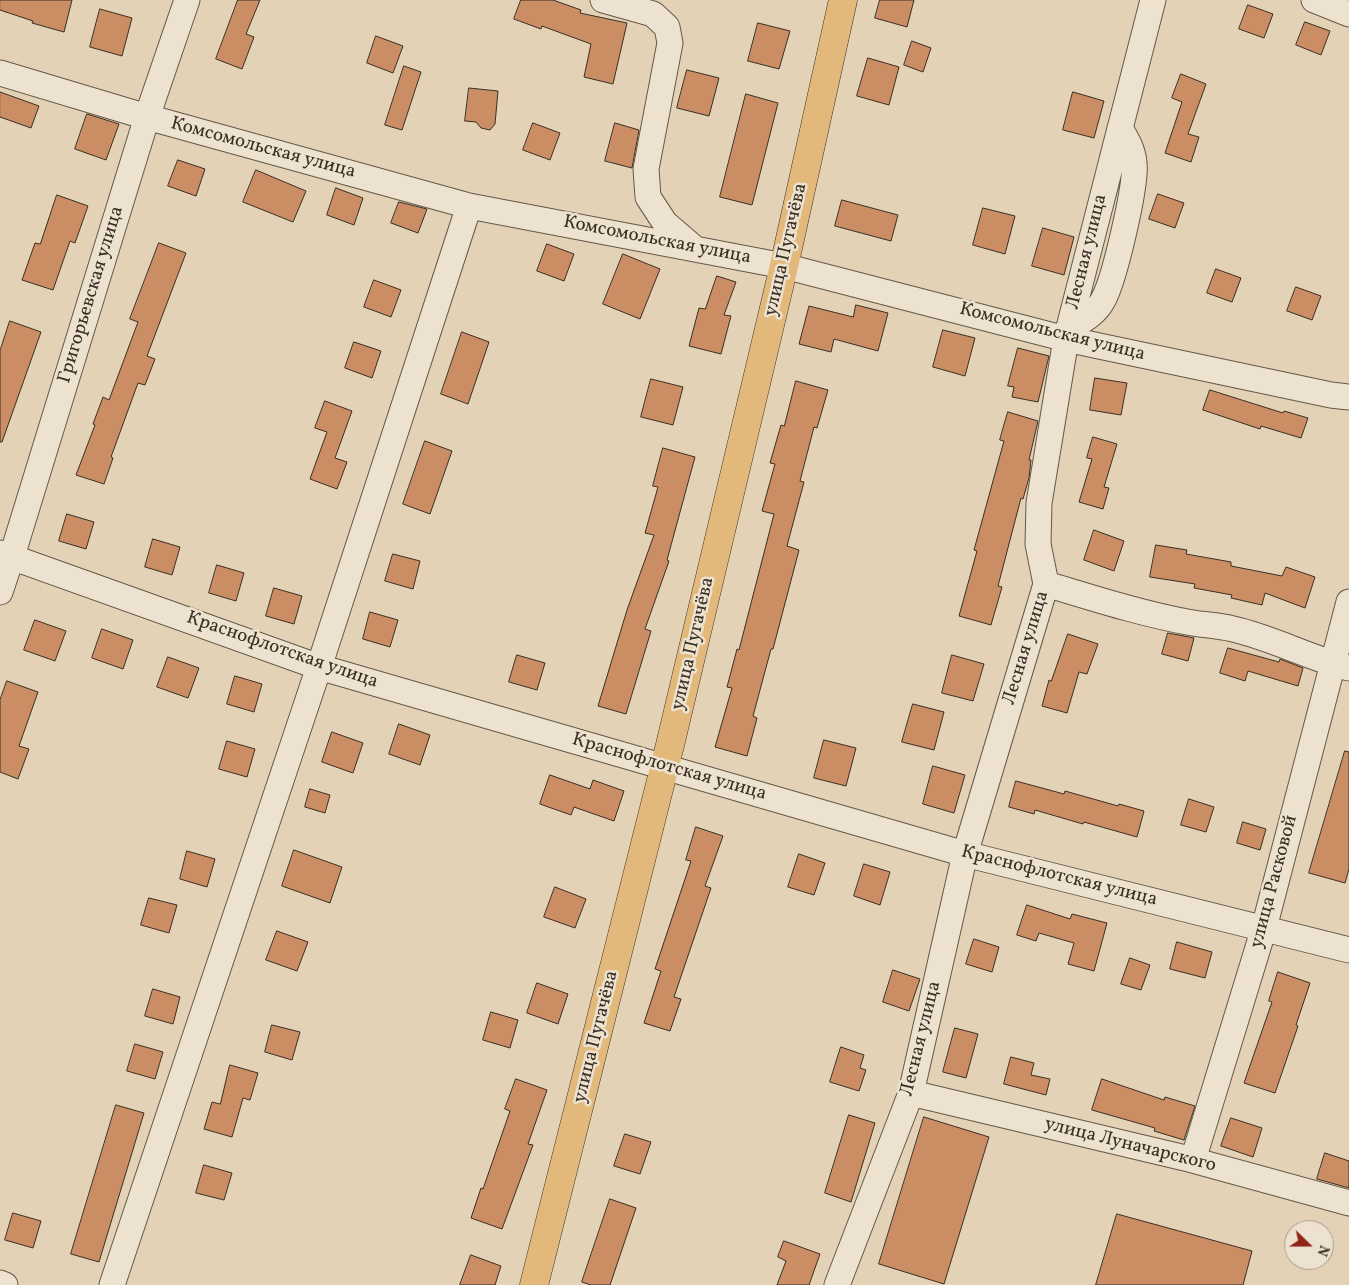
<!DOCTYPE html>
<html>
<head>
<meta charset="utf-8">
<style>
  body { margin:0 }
  #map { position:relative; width:1349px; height:1285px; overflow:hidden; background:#e4d2b6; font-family:Vollkorn,serif }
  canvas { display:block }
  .north { position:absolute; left:1284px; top:1220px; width:50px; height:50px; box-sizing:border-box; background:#ede2d0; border:1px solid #a59a8b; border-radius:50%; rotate:112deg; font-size:14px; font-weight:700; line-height:20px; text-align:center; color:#392f23 }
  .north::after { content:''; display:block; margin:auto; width:18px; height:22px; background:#8f2418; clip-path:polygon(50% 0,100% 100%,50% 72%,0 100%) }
</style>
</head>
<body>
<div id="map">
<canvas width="1349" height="1285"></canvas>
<div class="north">N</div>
</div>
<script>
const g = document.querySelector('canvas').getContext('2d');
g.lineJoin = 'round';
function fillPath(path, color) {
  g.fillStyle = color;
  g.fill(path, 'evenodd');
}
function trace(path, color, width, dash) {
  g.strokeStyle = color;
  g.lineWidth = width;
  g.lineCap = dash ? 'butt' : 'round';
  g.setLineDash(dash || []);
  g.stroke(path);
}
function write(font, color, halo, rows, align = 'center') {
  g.font = font + ' Vollkorn,serif';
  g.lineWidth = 5;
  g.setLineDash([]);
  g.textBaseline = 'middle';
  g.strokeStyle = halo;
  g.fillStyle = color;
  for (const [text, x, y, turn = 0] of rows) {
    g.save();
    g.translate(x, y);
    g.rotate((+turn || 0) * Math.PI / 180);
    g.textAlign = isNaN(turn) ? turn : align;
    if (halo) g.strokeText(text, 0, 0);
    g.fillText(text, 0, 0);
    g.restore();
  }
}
const building = new Path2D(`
  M 0,0 L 72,0 L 64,32 L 32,23 L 33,21 L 0,10 Z
  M 238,0 L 260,0 L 246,34 L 254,37 L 242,69 L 216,59 Z
  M 521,0 L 553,0 L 581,10 L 580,13 L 627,23 L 613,84 L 584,77 L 591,44 L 542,26 L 541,29 L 514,19 Z
  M 880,0 L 914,0 L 907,27 L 875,18 Z
  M 1248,5 L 1273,14 L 1264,38 L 1239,29 Z
  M 100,9 L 132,18 L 122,56 L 90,47 Z
  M 1305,22 L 1330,31 L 1321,55 L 1296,45 Z
  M 758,23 L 790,31 L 779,69 L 748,61 Z
  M 376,36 L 403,46 L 393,73 L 367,63 Z
  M 912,41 L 931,48 L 923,72 L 904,65 Z
  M 868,58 L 899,67 L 889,105 L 857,96 Z
  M 404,66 L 421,72 L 402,130 L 385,125 Z
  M 687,70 L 719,78 L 709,116 L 677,108 Z
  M 1181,74 L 1206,84 L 1188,134 L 1199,137 L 1191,162 L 1165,153 L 1182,102 L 1172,98 Z
  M 469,88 L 498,91 L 495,124 L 490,130 L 481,128 L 476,122 L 465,121 Z
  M 0,92 L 39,106 L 31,128 L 0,117 Z
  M 1073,92 L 1104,101 L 1094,138 L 1063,130 Z
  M 746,94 L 778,103 L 752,205 L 720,197 Z
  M 87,114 L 119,124 L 106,160 L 75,149 Z
  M 533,123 L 560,133 L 550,160 L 523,150 Z
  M 615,123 L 639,130 L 632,168 L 605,161 Z
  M 178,160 L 205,169 L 196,196 L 168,186 Z
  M 256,170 L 306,191 L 293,222 L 243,202 Z
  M 336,188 L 363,198 L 354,225 L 327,215 Z
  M 1158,194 L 1184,203 L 1175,228 L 1149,219 Z
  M 57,195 L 88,206 L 75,243 L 70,241 L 53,290 L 22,280 L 35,243 L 40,244 Z
  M 842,200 L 898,215 L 891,241 L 835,226 Z
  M 399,202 L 427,209 L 418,233 L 391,223 Z
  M 983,208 L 1015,216 L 1005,254 L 973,245 Z
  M 1043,228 L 1074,237 L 1064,275 L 1032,266 Z
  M 159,243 L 186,253 L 147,356 L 155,359 L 145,385 L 138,383 L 111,457 L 113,458 L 104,484 L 76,475 L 95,425 L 93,424 L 103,397 L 109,400 L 138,322 L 130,319 Z
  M 547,244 L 574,254 L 564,281 L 537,271 Z
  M 623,254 L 660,269 L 640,319 L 603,304 Z
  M 1216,269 L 1241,278 L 1232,302 L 1207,293 Z
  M 717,276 L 736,282 L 724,315 L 731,316 L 721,354 L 689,346 L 699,308 L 705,309 Z
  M 374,280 L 401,290 L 391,317 L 364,307 Z
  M 1296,287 L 1321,296 L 1312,320 L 1287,311 Z
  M 856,305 L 888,313 L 878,351 L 834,339 L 831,352 L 799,344 L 809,306 L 853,317 Z
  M 10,321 L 41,332 L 2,442 L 0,442 L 0,351 Z
  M 943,330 L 975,338 L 965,376 L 933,367 Z
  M 462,332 L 489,342 L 468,404 L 441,394 Z
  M 354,342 L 381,351 L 372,378 L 345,368 Z
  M 1018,348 L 1049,356 L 1038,402 L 1012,397 L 1014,387 L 1008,386 Z
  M 1095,378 L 1127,383 L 1121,415 L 1090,410 Z
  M 651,379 L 683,387 L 673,425 L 641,417 Z
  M 796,381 L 828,390 L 817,428 L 814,427 L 800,481 L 804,482 L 787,546 L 799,550 L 773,649 L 771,649 L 753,716 L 757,718 L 747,756 L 715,747 L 732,688 L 727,687 L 737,649 L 739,650 L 774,514 L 762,511 L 775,464 L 770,463 L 781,425 L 784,426 Z
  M 1210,390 L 1283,413 L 1284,411 L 1308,418 L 1301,438 L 1261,426 L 1260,429 L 1203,410 Z
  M 325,401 L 352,411 L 335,458 L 347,462 L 337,489 L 310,479 L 327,432 L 315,428 Z
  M 1008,412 L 1038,421 L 1029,460 L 1031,460 L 1029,478 L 1023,499 L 1021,498 L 998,586 L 1002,587 L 991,625 L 959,616 L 977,551 L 974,550 L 1004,441 L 1000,440 Z
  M 1093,437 L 1117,444 L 1104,487 L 1109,488 L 1103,509 L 1079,502 L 1092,459 L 1087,458 Z
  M 425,441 L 452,451 L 430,514 L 403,504 Z
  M 663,448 L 695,457 L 667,560 L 669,561 L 645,629 L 651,631 L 626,714 L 598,706 L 627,610 L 654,535 L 645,533 L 658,487 L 653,486 Z
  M 67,514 L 94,522 L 86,549 L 59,541 Z
  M 1094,530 L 1124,541 L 1114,571 L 1084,560 Z
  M 153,539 L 180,547 L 172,575 L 145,567 Z
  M 1156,545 L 1187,550 L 1186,554 L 1231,562 L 1231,566 L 1282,576 L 1286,567 L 1315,577 L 1305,608 L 1265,593 L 1262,605 L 1231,598 L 1232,595 L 1194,588 L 1195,584 L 1150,577 Z
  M 393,554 L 420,561 L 413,589 L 385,581 Z
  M 217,565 L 244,573 L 236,601 L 209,593 Z
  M 274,588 L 302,596 L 294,624 L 266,616 Z
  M 370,612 L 398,620 L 390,647 L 363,639 Z
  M 35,620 L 66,631 L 55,661 L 24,650 Z
  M 102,629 L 133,640 L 123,669 L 92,658 Z
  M 1168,633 L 1194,638 L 1188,661 L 1162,654 Z
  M 1068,634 L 1098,644 L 1087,674 L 1079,672 L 1067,713 L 1042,706 L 1049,680 L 1051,681 Z
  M 1228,648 L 1279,662 L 1280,659 L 1303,668 L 1298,686 L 1248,671 L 1245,681 L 1220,673 Z
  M 517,655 L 545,663 L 537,690 L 509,682 Z
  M 952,655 L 984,664 L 973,701 L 942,693 Z
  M 168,657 L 199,668 L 188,698 L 157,687 Z
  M 235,676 L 262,684 L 254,712 L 227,704 Z
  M 7,681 L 38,692 L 19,746 L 29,749 L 18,779 L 0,772 L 0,700 Z
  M 913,704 L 944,712 L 934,750 L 902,742 Z
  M 399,724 L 430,735 L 420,765 L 389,754 Z
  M 332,732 L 363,743 L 353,773 L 322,762 Z
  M 824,740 L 856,748 L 846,786 L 814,778 Z
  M 227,741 L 255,749 L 247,777 L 219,769 Z
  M 1345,751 L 1349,752 L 1349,869 L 1345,883 L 1309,873 Z
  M 933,766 L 965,775 L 954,813 L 923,804 Z
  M 550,775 L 590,789 L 593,780 L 624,791 L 614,821 L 574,807 L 571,815 L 540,804 Z
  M 1016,781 L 1064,794 L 1065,791 L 1118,806 L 1119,804 L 1144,811 L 1137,837 L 1084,822 L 1083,824 L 1035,810 L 1034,814 L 1009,807 Z
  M 310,789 L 330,795 L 325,813 L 305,807 Z
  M 1189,799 L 1214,807 L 1206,832 L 1181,825 Z
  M 1243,822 L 1266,829 L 1260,850 L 1237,843 Z
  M 696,827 L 723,836 L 705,886 L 711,888 L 674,997 L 681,999 L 670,1031 L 644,1023 L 661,971 L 655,969 L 691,861 L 686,860 Z
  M 294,850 L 342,867 L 330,903 L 282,886 Z
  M 187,851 L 215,859 L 207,887 L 180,879 Z
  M 799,854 L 825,863 L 814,895 L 788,887 Z
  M 864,864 L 890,872 L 880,905 L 854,896 Z
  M 555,887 L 586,899 L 575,928 L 544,917 Z
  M 149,898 L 177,905 L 169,933 L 141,925 Z
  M 1027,905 L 1070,919 L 1072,914 L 1107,923 L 1094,971 L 1068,964 L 1074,943 L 1039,933 L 1036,941 L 1017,935 Z
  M 277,931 L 308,942 L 297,971 L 266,960 Z
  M 974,939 L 999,947 L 992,972 L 966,964 Z
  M 1177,942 L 1212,952 L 1205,978 L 1170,969 Z
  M 1130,958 L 1150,965 L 1141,990 L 1121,984 Z
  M 893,970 L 920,979 L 909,1011 L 883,1002 Z
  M 1278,972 L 1310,983 L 1296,1025 L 1298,1026 L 1275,1093 L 1244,1083 L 1272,1002 L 1269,1001 Z
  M 537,983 L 568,994 L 558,1024 L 527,1013 Z
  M 153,989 L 180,997 L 173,1024 L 145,1016 Z
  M 491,1012 L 518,1020 L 510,1048 L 483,1040 Z
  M 272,1025 L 300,1032 L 292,1060 L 265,1052 Z
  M 955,1028 L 978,1034 L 966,1078 L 943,1072 Z
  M 135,1044 L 163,1052 L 155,1079 L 127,1071 Z
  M 841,1047 L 864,1055 L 860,1068 L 866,1070 L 859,1091 L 830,1082 Z
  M 1011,1057 L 1034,1063 L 1031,1075 L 1050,1079 L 1046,1095 L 1004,1084 Z
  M 230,1065 L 258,1073 L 250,1100 L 243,1098 L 232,1137 L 204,1129 L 212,1102 L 220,1104 Z
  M 516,1079 L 547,1090 L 528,1144 L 533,1145 L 502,1229 L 471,1218 L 481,1188 L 483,1189 L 510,1111 L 505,1109 Z
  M 1102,1079 L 1164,1100 L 1165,1097 L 1195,1106 L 1184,1140 L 1154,1131 L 1155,1128 L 1092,1110 Z
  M 116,1105 L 144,1113 L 99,1262 L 71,1254 Z
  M 849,1115 L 875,1123 L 851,1202 L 825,1193 Z
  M 924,1117 L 989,1137 L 944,1284 L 879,1264 Z
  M 1231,1118 L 1262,1128 L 1253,1157 L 1221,1146 Z
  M 625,1134 L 651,1142 L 640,1174 L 614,1166 Z
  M 1325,1153 L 1349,1161 L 1349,1188 L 1317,1179 Z
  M 204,1165 L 232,1173 L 224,1200 L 196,1193 Z
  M 610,1199 L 636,1208 L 610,1285 L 591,1285 L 582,1282 Z
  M 13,1213 L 41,1221 L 33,1248 L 5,1240 Z
  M 1117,1214 L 1252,1251 L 1243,1285 L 1096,1285 Z
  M 784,1241 L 820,1254 L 809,1285 L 777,1285 L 786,1261 L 778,1257 Z
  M 471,1255 L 501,1266 L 495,1285 L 460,1285 Z`);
fillPath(building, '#cb8d64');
trace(building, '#392f23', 1);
const minor = new Path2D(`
  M 603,0 L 653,14 L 667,27 L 670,43 L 646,169 L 648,197 L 665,223 L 693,247
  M 1314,0 L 1349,14
  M 0,73 L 147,117 L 469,206 L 784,266 L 1066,339 L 1331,395 L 1349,397
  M 1068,329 C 1082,321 1096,314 1103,300 C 1114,281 1137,184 1134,163 C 1133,150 1127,140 1120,128
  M 0,553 L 319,667 L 965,854 L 1349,950
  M 1046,584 C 1093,598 1139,613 1187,622 C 1202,625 1218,625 1233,629 C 1273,638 1309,658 1349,668
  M 0,592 L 12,556 L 147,117 L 187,0
  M 911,1093 L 1185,1158 L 1349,1203
  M 1193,1160 L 1264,928 L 1349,602
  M 0,1283 L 5,1285
  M 112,1285 L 319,667 L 469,206
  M 837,1285 L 911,1093 L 965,854 L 1046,584 L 1038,544 L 1039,503 L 1066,339 L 1153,0`);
const major = new Path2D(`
  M 534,1285 L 670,745 L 784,266 L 843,0`);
trace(minor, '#645848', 27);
trace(major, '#392f23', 29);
trace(minor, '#ede2d0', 25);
trace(major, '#e2b97b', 28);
write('19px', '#392f23', '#ede2d0', [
  ["Комсомольская улица",263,149,15],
  ["Комсомольская улица",657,241,11],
  ["улица Пугачёва",787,250,-77],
  ["Лесная улица",1088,252,-76],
  ["Григорьевская улица",92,295,-73],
  ["Комсомольская улица",1052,333,14],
  ["улица Пугачёва",694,644,-77],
  ["Лесная улица",1027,648,-73],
  ["Краснофлотская улица",282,651,19],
  ["Краснофлотская улица",669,768,16],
  ["Краснофлотская улица",1059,877,14],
  ["улица Расковой",1275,882,-75],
  ["улица Пугачёва",597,1037,-76],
  ["Лесная улица",922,1039,-76],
  ["улица Луначарского",1130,1146,14]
]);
</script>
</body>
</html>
